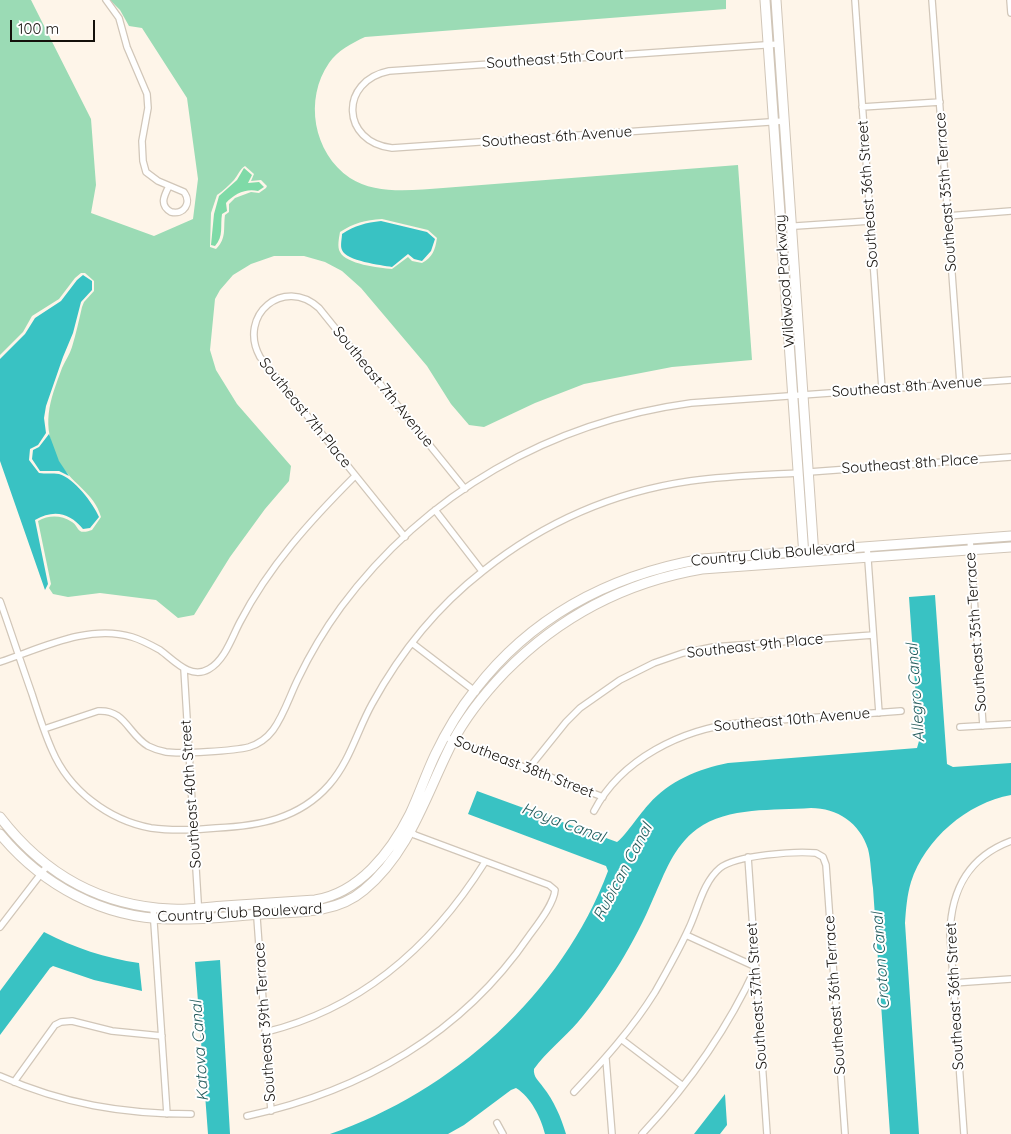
<!DOCTYPE html>
<html>
<head>
<meta charset="utf-8">
<style>
  body { margin:0 }
  #map { position:relative; width:1011px; height:1134px; overflow:hidden; background:#fef5e9; font-family:Quicksand,sans-serif }
  canvas { display:block }
  .scale { position:absolute; left:10px; top:20px; width:85px; height:22px; box-sizing:border-box; border:2px solid #14100b; border-top:0; padding-left:6px; font-size:15px; line-height:18px; white-space:nowrap; color:#14100b; -webkit-text-stroke:4px #fff; paint-order:stroke }
</style>
</head>
<body>
<div id="map">
<canvas width="1011" height="1134"></canvas>
<div class="scale">100 m</div>
</div>
<script>
const g = document.querySelector('canvas').getContext('2d');
g.lineJoin = 'round';
function fillPath(path, color) {
  g.fillStyle = color;
  g.fill(path, 'evenodd');
}
function trace(path, color, width, dash) {
  g.strokeStyle = color;
  g.lineWidth = width;
  g.lineCap = dash ? 'butt' : 'round';
  g.setLineDash(dash || []);
  g.stroke(path);
}
function write(font, color, halo, rows, align = 'center') {
  g.font = font + ' Quicksand,sans-serif';
  g.lineWidth = 4;
  g.setLineDash([]);
  g.textBaseline = 'middle';
  g.strokeStyle = halo;
  g.fillStyle = color;
  for (const [text, x, y, turn = 0] of rows) {
    g.save();
    g.translate(x, y);
    g.rotate((+turn || 0) * Math.PI / 180);
    g.textAlign = isNaN(turn) ? turn : align;
    if (halo) g.strokeText(text, 0, 0);
    g.fillText(text, 0, 0);
    g.restore();
  }
}
fillPath(new Path2D(`
  M 0,0 L 31,0 L 91,119 L 96,185 L 91,213 L 154,236 L 193,219 L 198,179 L 187,98 L 142,28 L 129,26 L 120,10 L 110,0 L 726,0 L 726,9 L 365,37 C 352,43 337,51 329,63 C 304,99 313,153 350,178 C 376,195 413,190 443,188 L 738,165 L 752,360 L 672,367 L 584,384 L 535,403 L 484,427 L 469,425 L 451,404 L 427,366 L 361,288 L 342,271 L 325,262 L 304,256 L 274,256 L 251,264 L 233,275 L 220,290 L 215,299 L 210,350 L 216,370 L 237,404 L 291,466 L 289,481 L 265,509 L 230,557 L 194,615 L 178,618 L 156,600 L 100,593 L 68,597 L 53,594 L 49,588 L 51,584 L 38,521 C 49,515 61,515 72,522 C 76,524 77,529 80,531 C 83,533 89,531 92,530 L 101,517 C 95,493 69,482 58,460 C 41,424 49,403 62,368 C 65,361 70,354 72,347 C 76,334 79,320 82,307 L 84,302 L 94,291 L 94,281 L 85,273 L 81,273 L 75,278 L 59,299 L 32,316 L 23,332 L 0,355 ZM 245,166 L 254,174 L 251,181 L 261,180 L 267,186 L 266,188 L 259,193 L 251,192 L 235,198 L 229,204 L 229,212 L 225,215 C 223,229 227,238 216,249 L 210,247 L 211,213 L 217,195 C 223,191 229,185 234,180 C 238,175 240,169 245,166 ZM 382,219 L 428,230 L 437,238 C 435,250 433,257 422,263 L 412,261 L 408,257 L 392,269 C 379,268 346,264 340,252 C 337,247 339,238 340,232 C 354,223 365,220 382,219 Z`), '#9bdbb5');
fillPath(new Path2D(`
  M 244,168 L 252,175 L 248,183 L 259,182 L 264,187 L 258,191 C 246,188 234,194 226,203 L 227,211 L 222,214 C 220,226 224,236 215,246 L 211,245 L 214,214 L 219,196 L 237,180 Z`), '#7fdaa7');
fillPath(new Path2D(`
  M 381,221 L 427,232 L 435,239 L 431,251 L 422,261 L 414,259 L 408,254 L 392,267 C 381,265 346,261 342,250 C 340,246 342,238 342,234 C 355,225 366,223 381,221 Z
  M 83,275 L 92,281 L 92,290 L 81,302 L 73,333 L 63,357 L 46,406 L 44,418 L 46,433 L 38,445 L 30,449 L 29,460 L 39,473 C 45,474 53,473 59,474 C 74,478 93,503 99,517 L 90,528 L 83,529 C 70,513 54,509 35,520 L 48,584 L 45,590 L 0,461 L 0,359 L 25,334 L 35,318 L 61,301 L 77,280 Z
  M 49,434 L 59,461 L 69,476 L 59,471 L 40,471 L 32,459 L 33,450 L 39,447 Z
  M 935,595 L 947,764 L 953,767 L 1011,763 L 1011,795 C 967,803 925,839 911,882 C 907,895 906,909 905,923 L 919,1134 L 890,1134 L 873,888 C 871,875 871,861 868,849 C 860,823 837,808 811,808 C 773,811 729,806 697,829 C 673,847 665,873 653,899 C 635,942 608,986 578,1022 C 564,1038 546,1052 534,1069 C 533,1077 539,1081 543,1087 C 554,1101 561,1117 566,1134 L 545,1134 C 541,1118 531,1097 516,1088 L 511,1090 L 464,1125 L 448,1134 L 330,1134 C 452,1092 562,994 608,871 L 606,866 L 468,814 L 477,791 L 617,842 C 622,840 642,811 649,804 C 669,781 698,769 728,763 L 917,748 L 919,741 L 909,597 Z
  M 44,932 C 75,948 105,958 139,963 L 142,991 L 94,980 L 53,966 L 50,968 L 0,1035 L 0,991 Z
  M 220,960 L 230,1134 L 208,1134 L 195,962 Z
  M 725,1094 L 727,1125 L 720,1134 L 694,1134 Z`), '#39c2c3');
const street = new Path2D(`
  M 106,0 L 119,18 L 127,47 L 147,94 L 148,108 L 142,141 L 143,161 L 146,172 L 158,181 L 184,192 C 192,203 184,215 171,212 C 159,205 164,196 169,186
  M 855,0 L 882,389
  M 932,0 L 960,383
  M 1010,0 L 1011,13
  M 779,44 L 389,71 C 339,81 341,142 392,148 L 784,121
  M 862,107 L 940,102
  M 947,216 L 1011,211
  M 781,227 L 870,221
  M 809,472 L 1011,457
  M 435,510 L 482,571
  M 405,537 L 260,357 C 237,315 284,276 319,308 L 465,489
  M 970,539 L 983,726
  M 867,546 L 879,713
  M 0,601 C 11,632 21,663 32,694 C 38,713 44,732 52,750 C 69,790 108,820 151,828 C 172,831 195,830 216,828 C 259,826 299,819 329,785 C 350,761 357,731 372,704 C 400,653 438,606 483,571 C 543,523 614,492 690,481 C 726,476 762,475 799,473
  M 412,643 L 476,692
  M 0,662 C 42,648 88,624 132,637 C 142,640 151,645 160,650 C 174,660 190,680 209,669 C 225,660 232,637 240,622 C 269,566 311,520 355,476
  M 184,669 L 199,918
  M 960,727 L 1011,724
  M 44,729 L 98,711 C 125,709 128,734 148,746 C 154,749 160,751 166,752 C 181,754 234,751 249,747 C 259,744 267,738 273,730 C 284,715 290,695 298,679 C 310,654 325,629 341,607 C 426,493 550,422 691,403 L 1011,380
  M 445,737 L 603,797
  M 529,768 L 566,722 L 580,708 L 620,680 L 654,663 L 683,653 L 713,647 L 873,635
  M 594,811 C 621,759 682,729 739,723 L 901,711
  M 748,857 L 767,1134
  M 256,904 L 271,1111
  M 153,908 L 167,1114
  M 0,927 L 47,866
  M 953,983 L 1011,979
  M 266,1032 C 363,1008 433,945 485,862
  M 621,1039 L 683,1086
  M 606,1059 L 612,1134
  M 0,1076 C 63,1104 123,1114 191,1114
  M 14,1082 L 55,1025 L 61,1022 L 72,1021 L 112,1031 L 162,1036
  M 574,1092 C 604,1060 632,1029 655,992 C 667,971 679,950 689,928 C 698,909 703,882 720,868 C 736,855 796,851 816,853 L 823,857 L 826,865 L 845,1134
  M 247,1116 C 362,1091 462,1034 529,936 C 537,925 554,904 555,890 L 549,885 L 415,835 L 408,831
  M 497,1123 L 503,1134
  M 642,1134 C 688,1085 728,1028 756,967 L 686,935
  M 964,1134 L 950,934 C 951,890 968,857 1011,841`);
const secondary = new Path2D(`
  M 765,0 L 804,556
  M 776,0 L 814,556
  M 0,817 C 43,873 100,906 171,909 C 189,910 207,907 224,906 C 255,904 285,902 315,900 C 359,893 391,852 410,814 C 419,795 426,774 435,755 C 446,732 459,710 475,690 C 532,616 611,575 702,559 L 1011,536
  M 0,834 C 42,885 103,918 169,919 C 200,920 232,916 262,914 C 297,912 336,914 364,890 C 410,852 426,794 452,743 C 466,716 484,694 505,672 C 559,617 626,582 702,569 L 1011,547`);
trace(street, '#d1c6b8', 8);
trace(secondary, '#d1c6b8', 11);
trace(street, '#fff', 5.5);
trace(secondary, '#fff', 9);
write('15px', '#14100b', '#fff', [
  ["Southeast 5th Court",555,59,-4],
  ["Southeast 6th Avenue",557,137,-4],
  ["Southeast 35th Terrace",946,192,-94],
  ["Southeast 36th Street",868,194,-94],
  ["Wildwood Parkway",785,281,-94],
  ["Southeast 7th Avenue",383,387,51],
  ["Southeast 8th Avenue",907,387,-4],
  ["Southeast 7th Place",305,413,51],
  ["Southeast 8th Place",910,464,-4],
  ["Country Club Boulevard",773,554,-5],
  ["Southeast 35th Terrace",976,632,-94],
  ["Southeast 9th Place",755,646,-6],
  ["Southeast 10th Avenue",792,720,-5],
  ["Southeast 38th Street",524,767,21],
  ["Southeast 40th Street",191,794,-94],
  ["Country Club Boulevard",240,913,-3],
  ["Southeast 36th Terrace",835,995,-94],
  ["Southeast 37th Street",757,996,-94],
  ["Southeast 36th Street",955,996,-93],
  ["Southeast 39th Terrace",265,1022,-94]
]);
write('italic 16px', '#255c5c', '#fff', [
  ["Allegro Canal",916,693,-94],
  ["Hoya Canal",563,823,20],
  ["Rubican Canal",623,872,-62],
  ["Croton Canal",881,961,-94],
  ["Katova Canal",200,1051,-94]
]);
</script>
</body>
</html>
